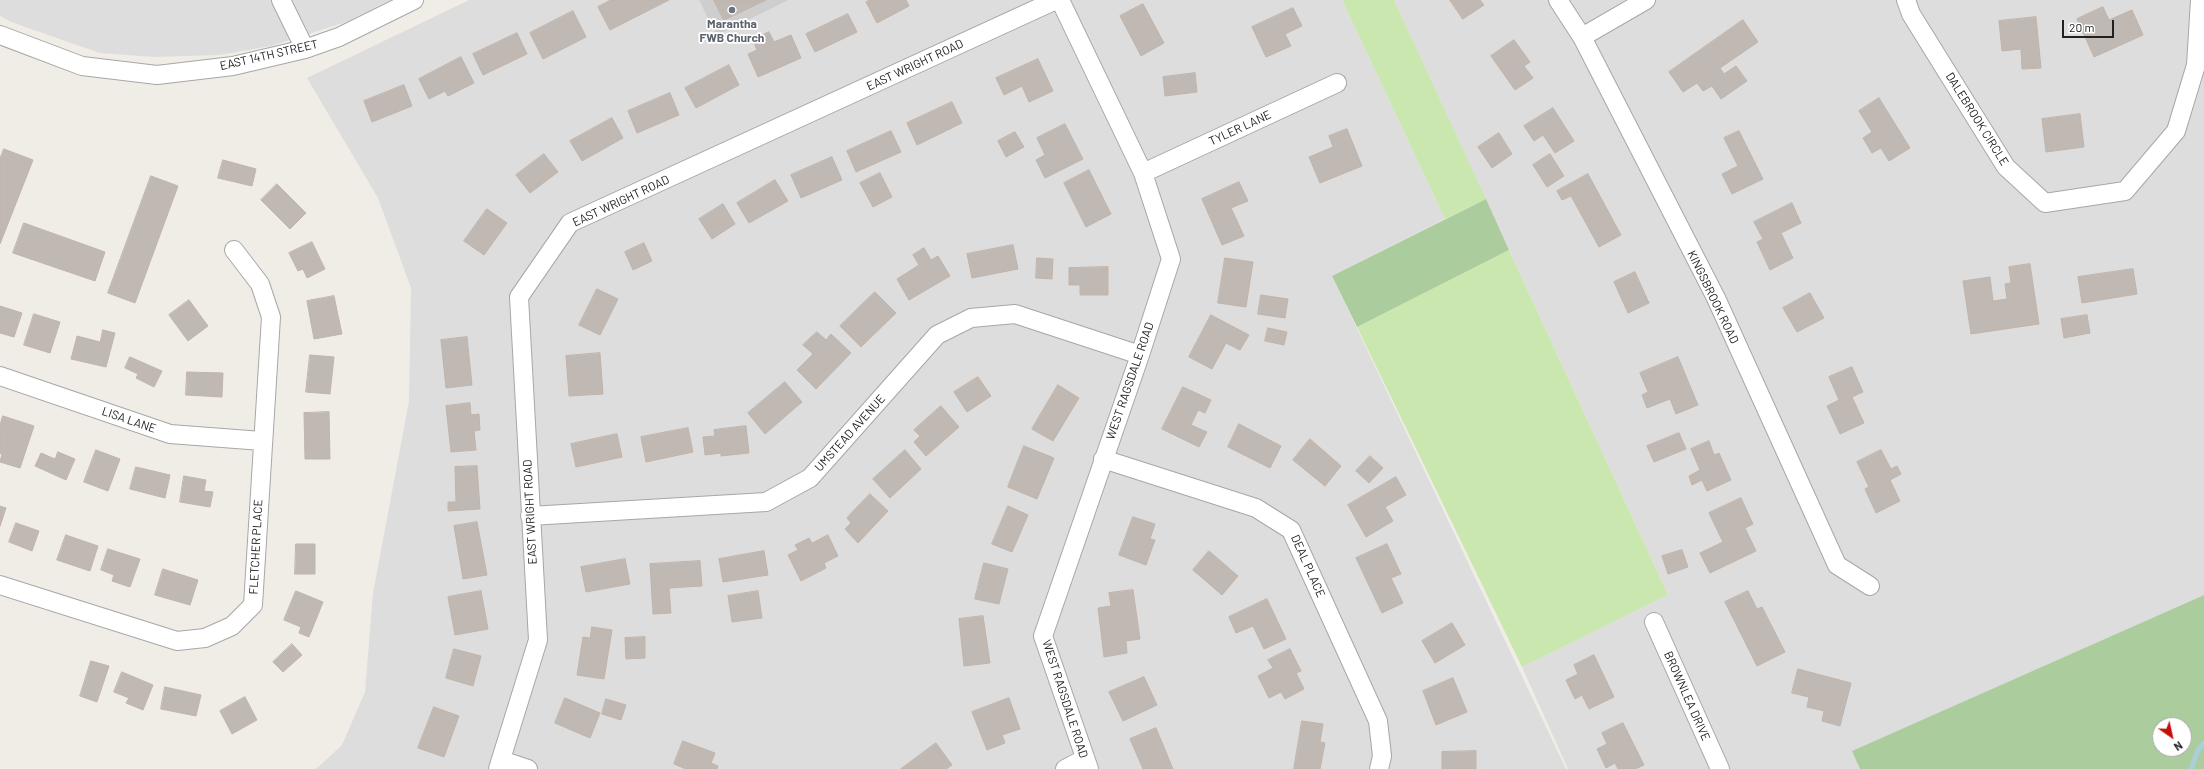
<!DOCTYPE html>
<html>
<head>
<meta charset="utf-8">
<style>
  body { margin:0 }
  #map { position:relative; width:2204px; height:769px; overflow:hidden; background:#f0ede7; font-family:Barlow,sans-serif }
  canvas { display:block }
  .north { position:absolute; left:2152px; top:717px; width:40px; height:40px; box-sizing:border-box; background:#fff; border:1px solid #a6a6a6; border-radius:50%; rotate:146deg; font-size:11px; font-weight:700; line-height:16px; text-align:center; color:#202020 }
  .north::after { content:''; display:block; margin:auto; width:14px; height:18px; background:#c40f0b; clip-path:polygon(50% 0,100% 100%,50% 72%,0 100%) }
  .scale { position:absolute; left:2062px; top:20px; width:52px; height:18px; box-sizing:border-box; border:2px solid #202020; border-top:0; padding-left:5px; font-size:12px; line-height:14px; white-space:nowrap; color:#202020; -webkit-text-stroke:3px #fff; paint-order:stroke }
</style>
</head>
<body>
<div id="map">
<canvas width="2204" height="769"></canvas>
<div class="north">N</div>
<div class="scale">20 m</div>
</div>
<script>
const g = document.querySelector('canvas').getContext('2d');
g.lineJoin = 'round';
function fillPath(path, color) {
  g.fillStyle = color;
  g.fill(path, 'evenodd');
}
function trace(path, color, width, dash) {
  g.strokeStyle = color;
  g.lineWidth = width;
  g.lineCap = dash ? 'butt' : 'round';
  g.setLineDash(dash || []);
  g.stroke(path);
}
function write(font, color, halo, rows, align = 'center') {
  g.font = font + ' Barlow,sans-serif';
  g.lineWidth = 3.5;
  g.setLineDash([]);
  g.textBaseline = 'middle';
  g.strokeStyle = halo;
  g.fillStyle = color;
  for (const [text, x, y, turn = 0] of rows) {
    g.save();
    g.translate(x, y);
    g.rotate((+turn || 0) * Math.PI / 180);
    g.textAlign = isNaN(turn) ? turn : align;
    if (halo) g.strokeText(text, 0, 0);
    g.fillText(text, 0, 0);
    g.restore();
  }
}
fillPath(new Path2D(`
  M 0,0 L 391,0 L 346,22 L 271,46 L 219,55 L 155,57 L 100,53 L 11,22 L 0,16 Z
  M 469,0 L 699,0 L 716,36 L 789,0 L 1342,0 L 1445,219 L 1332,276 L 1566,769 L 316,769 L 342,745 L 365,692 L 373,593 L 409,401 L 411,288 L 378,198 L 307,78 Z
  M 1394,0 L 2204,0 L 2204,595 L 1853,751 L 1860,769 L 1568,769 L 1522,667 L 1668,595 Z`), '#dedddd');
fillPath(new Path2D(`
  M 699,0 L 789,0 L 716,36 Z`), '#cecece');
fillPath(new Path2D(`
  M 1342,0 L 1394,0 L 1486,199 L 1445,219 Z
  M 1509,250 L 1668,595 L 1522,667 L 1357,327 Z`), '#cae7b0');
fillPath(new Path2D(`
  M 1486,199 L 1509,250 L 1357,327 L 1332,276 Z
  M 2204,595 L 2204,769 L 1860,769 L 1852,751 ZM 2160,725 L 2184,725 L 2184,749 L 2160,749 Z`), '#abcd9e');
trace(new Path2D(`
  M 2191,769 L 2198,750 L 2204,743`), '#aacfdb', 5);
const building = new Path2D(`
  M 611,0 L 669,0 L 610,30 L 598,7 Z
  M 714,0 L 766,0 L 724,20 Z
  M 871,0 L 906,0 L 909,6 L 877,23 L 866,2 Z
  M 1450,0 L 1480,0 L 1484,5 L 1463,19 Z
  M 1143,4 L 1164,43 L 1141,56 L 1120,16 Z
  M 2103,7 L 2109,20 L 2132,10 L 2143,35 L 2094,57 L 2077,19 Z
  M 1293,8 L 1302,26 L 1285,34 L 1291,46 L 1266,57 L 1252,27 Z
  M 573,11 L 586,37 L 543,59 L 530,33 Z
  M 848,14 L 857,32 L 815,52 L 806,34 Z
  M 2036,17 L 2041,68 L 2022,69 L 2021,49 L 2002,51 L 1999,21 Z
  M 1743,20 L 1758,42 L 1720,68 L 1724,74 L 1736,66 L 1747,81 L 1721,99 L 1712,86 L 1703,91 L 1697,83 L 1683,92 L 1669,72 Z
  M 769,32 L 774,42 L 791,35 L 801,58 L 758,77 L 748,54 L 757,50 L 753,40 Z
  M 517,33 L 527,54 L 483,75 L 473,54 Z
  M 1514,40 L 1530,62 L 1524,66 L 1533,78 L 1515,90 L 1491,56 Z
  M 461,57 L 474,83 L 448,96 L 445,91 L 429,99 L 419,79 Z
  M 1038,59 L 1053,91 L 1029,102 L 1022,86 L 1004,95 L 996,78 Z
  M 729,65 L 739,85 L 696,108 L 685,88 Z
  M 1195,73 L 1197,92 L 1165,96 L 1163,77 Z
  M 404,85 L 412,106 L 372,122 L 364,101 Z
  M 670,93 L 679,115 L 637,133 L 628,111 Z
  M 1879,98 L 1910,148 L 1889,161 L 1881,148 L 1872,153 L 1863,138 L 1872,132 L 1859,111 Z
  M 952,102 L 962,123 L 917,145 L 907,123 Z
  M 1553,108 L 1574,141 L 1555,153 L 1543,135 L 1534,141 L 1524,126 Z
  M 2080,114 L 2084,147 L 2046,152 L 2042,119 Z
  M 612,118 L 623,138 L 582,161 L 570,141 Z
  M 1065,124 L 1083,159 L 1045,178 L 1036,160 L 1045,155 L 1037,138 Z
  M 1347,129 L 1362,166 L 1320,183 L 1309,157 L 1333,147 L 1329,136 Z
  M 891,131 L 901,152 L 856,172 L 847,151 Z
  M 1739,131 L 1763,179 L 1732,194 L 1722,174 L 1738,166 L 1724,138 Z
  M 1015,132 L 1024,147 L 1006,157 L 998,141 Z
  M 1499,133 L 1512,154 L 1492,168 L 1478,147 Z
  M 4,149 L 33,160 L 0,244 L 0,159 Z
  M 544,154 L 558,172 L 530,193 L 516,175 Z
  M 1550,154 L 1564,176 L 1547,187 L 1533,165 Z
  M 832,157 L 842,180 L 801,198 L 791,175 Z
  M 223,160 L 256,169 L 252,186 L 218,178 Z
  M 1089,170 L 1111,214 L 1086,227 L 1064,183 Z
  M 880,173 L 892,197 L 873,207 L 860,183 Z
  M 1588,174 L 1621,235 L 1599,247 L 1571,196 L 1562,200 L 1557,191 Z
  M 151,176 L 178,186 L 135,303 L 108,293 Z
  M 775,180 L 788,201 L 749,223 L 737,203 Z
  M 1239,182 L 1248,201 L 1231,208 L 1244,236 L 1222,245 L 1202,199 Z
  M 277,184 L 306,213 L 290,229 L 261,200 Z
  M 1792,203 L 1801,223 L 1781,233 L 1793,258 L 1770,270 L 1757,242 L 1763,239 L 1754,222 Z
  M 723,204 L 735,224 L 712,239 L 699,219 Z
  M 487,209 L 507,223 L 484,255 L 464,241 Z
  M 24,223 L 105,252 L 95,281 L 13,253 Z
  M 312,242 L 325,269 L 307,278 L 303,269 L 298,271 L 289,253 Z
  M 644,243 L 652,261 L 633,270 L 625,252 Z
  M 1013,245 L 1018,269 L 972,278 L 967,254 Z
  M 924,248 L 931,260 L 938,256 L 950,276 L 909,300 L 897,279 L 919,265 L 913,255 Z
  M 1037,258 L 1053,259 L 1052,279 L 1036,278 Z
  M 1225,258 L 1253,262 L 1246,307 L 1218,303 Z
  M 2030,264 L 2039,324 L 1971,334 L 1963,281 L 1990,277 L 1993,301 L 2007,299 L 2005,284 L 2011,283 L 2009,267 Z
  M 1108,267 L 1108,295 L 1080,295 L 1080,285 L 1069,285 L 1069,268 Z
  M 2133,269 L 2137,294 L 2082,303 L 2078,277 Z
  M 1635,272 L 1649,303 L 1628,313 L 1614,282 Z
  M 597,289 L 618,299 L 600,335 L 579,325 Z
  M 875,292 L 896,313 L 861,347 L 840,326 Z
  M 1810,293 L 1824,318 L 1797,332 L 1783,308 Z
  M 1261,295 L 1288,299 L 1285,318 L 1258,314 Z
  M 334,296 L 342,334 L 314,339 L 307,301 Z
  M 189,300 L 208,326 L 188,341 L 169,315 Z
  M 0,306 L 22,313 L 14,337 L 0,333 Z
  M 34,314 L 60,322 L 50,353 L 24,345 Z
  M 1211,315 L 1249,335 L 1240,350 L 1226,343 L 1212,369 L 1189,357 Z
  M 2087,315 L 2090,333 L 2064,338 L 2061,319 Z
  M 1268,328 L 1287,332 L 1284,345 L 1265,341 Z
  M 103,330 L 115,333 L 106,367 L 71,359 L 77,336 L 100,342 Z
  M 817,332 L 826,340 L 831,334 L 851,353 L 816,389 L 797,370 L 813,354 L 803,345 Z
  M 467,337 L 472,385 L 446,388 L 441,340 Z
  M 600,353 L 603,394 L 569,396 L 566,356 Z
  M 310,355 L 334,357 L 330,394 L 306,392 Z
  M 130,357 L 162,371 L 154,387 L 136,378 L 138,374 L 125,368 Z
  M 1678,357 L 1698,405 L 1676,414 L 1670,399 L 1647,408 L 1642,395 L 1648,392 L 1640,373 Z
  M 1852,367 L 1863,392 L 1852,397 L 1864,423 L 1840,434 L 1827,406 L 1839,400 L 1829,377 Z
  M 187,372 L 223,373 L 222,397 L 186,395 Z
  M 978,377 L 991,396 L 967,412 L 954,392 Z
  M 785,382 L 802,402 L 765,434 L 748,413 Z
  M 1058,385 L 1079,398 L 1053,441 L 1032,429 Z
  M 1183,387 L 1211,400 L 1205,413 L 1198,410 L 1191,425 L 1207,432 L 1199,447 L 1162,429 Z
  M 470,403 L 471,415 L 479,414 L 480,430 L 474,431 L 476,450 L 451,452 L 446,406 Z
  M 941,406 L 959,427 L 926,456 L 914,442 L 920,436 L 914,430 Z
  M 329,412 L 330,459 L 305,459 L 304,413 Z
  M 3,416 L 34,426 L 20,468 L 0,462 L 2,454 L 0,453 L 0,425 Z
  M 1239,424 L 1281,446 L 1270,468 L 1228,447 Z
  M 746,426 L 749,453 L 721,456 L 721,453 L 705,455 L 703,437 L 715,436 L 714,430 Z
  M 688,428 L 693,452 L 646,462 L 641,437 Z
  M 1679,433 L 1686,449 L 1654,462 L 1647,446 Z
  M 617,434 L 622,457 L 576,467 L 571,444 Z
  M 1310,439 L 1341,466 L 1325,486 L 1293,460 Z
  M 1709,441 L 1714,455 L 1719,453 L 1731,480 L 1707,491 L 1702,480 L 1692,485 L 1689,476 L 1700,470 L 1691,449 Z
  M 1024,446 L 1054,458 L 1037,499 L 1008,487 Z
  M 96,450 L 120,459 L 108,491 L 84,482 Z
  M 905,450 L 921,469 L 890,498 L 873,479 Z
  M 1881,450 L 1891,469 L 1897,466 L 1901,474 L 1890,480 L 1900,501 L 1876,513 L 1865,489 L 1869,487 L 1857,462 Z
  M 58,452 L 75,459 L 66,480 L 35,466 L 41,453 L 55,459 Z
  M 1370,456 L 1383,468 L 1369,483 L 1356,471 Z
  M 477,466 L 480,509 L 448,511 L 448,502 L 456,502 L 455,467 Z
  M 136,467 L 170,475 L 165,498 L 130,489 Z
  M 184,476 L 206,480 L 204,491 L 213,492 L 210,507 L 180,502 Z
  M 1396,477 L 1406,495 L 1385,507 L 1393,521 L 1366,537 L 1348,505 Z
  M 870,494 L 888,511 L 858,543 L 845,529 L 851,523 L 847,518 Z
  M 1741,498 L 1753,524 L 1745,528 L 1756,551 L 1710,573 L 1700,553 L 1723,542 L 1709,513 Z
  M 0,506 L 6,508 L 0,526 Z
  M 1008,506 L 1028,515 L 1012,552 L 992,544 Z
  M 1133,517 L 1155,524 L 1150,539 L 1155,540 L 1146,565 L 1119,555 Z
  M 477,522 L 487,575 L 463,579 L 454,526 Z
  M 16,523 L 39,531 L 32,551 L 9,542 Z
  M 66,535 L 98,546 L 90,571 L 57,560 Z
  M 828,535 L 838,556 L 824,563 L 826,568 L 801,581 L 788,555 L 798,550 L 795,545 L 809,538 L 812,543 Z
  M 296,544 L 315,544 L 315,574 L 295,574 Z
  M 1387,544 L 1401,574 L 1391,578 L 1403,603 L 1382,613 L 1356,558 Z
  M 108,549 L 140,559 L 130,587 L 112,581 L 114,575 L 101,570 Z
  M 1682,550 L 1688,567 L 1668,574 L 1662,556 Z
  M 764,551 L 768,575 L 723,582 L 719,559 Z
  M 1209,551 L 1238,576 L 1222,595 L 1193,570 Z
  M 625,559 L 630,584 L 586,592 L 581,567 Z
  M 700,561 L 702,586 L 669,588 L 671,613 L 653,614 L 650,564 Z
  M 984,563 L 1008,569 L 999,604 L 975,599 Z
  M 163,569 L 198,580 L 190,605 L 155,595 Z
  M 1133,590 L 1140,639 L 1126,641 L 1127,653 L 1104,657 L 1098,608 L 1111,606 L 1109,593 Z
  M 296,591 L 323,602 L 309,637 L 299,633 L 301,627 L 284,620 Z
  M 481,591 L 488,629 L 455,635 L 448,597 Z
  M 758,591 L 762,618 L 732,622 L 728,596 Z
  M 1748,591 L 1757,609 L 1762,607 L 1785,652 L 1757,666 L 1725,602 Z
  M 1267,599 L 1286,639 L 1264,649 L 1253,626 L 1236,633 L 1229,617 Z
  M 983,616 L 990,663 L 964,666 L 959,619 Z
  M 1452,623 L 1465,645 L 1435,663 L 1422,641 Z
  M 592,627 L 612,630 L 604,679 L 577,675 L 583,637 L 590,638 Z
  M 645,637 L 645,658 L 626,659 L 625,638 Z
  M 292,644 L 302,655 L 283,672 L 273,662 Z
  M 454,649 L 481,656 L 473,686 L 446,678 Z
  M 1290,649 L 1301,671 L 1296,673 L 1304,689 L 1285,699 L 1281,692 L 1269,698 L 1258,676 L 1273,668 L 1268,660 Z
  M 1594,655 L 1614,697 L 1589,709 L 1582,695 L 1575,699 L 1566,680 L 1578,674 L 1574,665 Z
  M 91,661 L 109,666 L 97,702 L 80,696 Z
  M 1798,669 L 1851,683 L 1840,726 L 1822,721 L 1824,711 L 1807,707 L 1809,697 L 1792,693 Z
  M 122,672 L 153,685 L 143,710 L 126,703 L 129,698 L 114,692 Z
  M 1144,677 L 1157,705 L 1123,721 L 1109,692 Z
  M 1453,678 L 1467,712 L 1436,725 L 1423,691 Z
  M 165,687 L 201,695 L 196,716 L 161,709 Z
  M 245,697 L 257,720 L 232,734 L 220,711 Z
  M 565,698 L 600,713 L 590,738 L 555,723 Z
  M 1009,698 L 1020,729 L 1002,735 L 1005,743 L 987,750 L 972,712 Z
  M 606,699 L 626,705 L 621,720 L 602,714 Z
  M 434,707 L 459,716 L 444,757 L 418,748 Z
  M 1302,721 L 1323,724 L 1320,742 L 1325,743 L 1320,769 L 1294,769 Z
  M 1623,723 L 1644,765 L 1635,769 L 1618,769 L 1615,763 L 1606,768 L 1597,749 L 1607,744 L 1602,733 Z
  M 1156,728 L 1173,769 L 1143,769 L 1130,739 Z
  M 683,741 L 715,753 L 711,763 L 718,766 L 717,769 L 686,769 L 674,764 Z
  M 936,743 L 952,765 L 946,769 L 901,769 Z
  M 1476,751 L 1476,769 L 1442,769 L 1442,752 Z`);
fillPath(building, '#c0b9b3');
trace(building, '#c1b4aa', 1);
const minor = new Path2D(`
  M 281,0 L 305,49
  M 1060,0 L 1143,173 L 1171,259 L 1140,355 L 1043,636 L 1089,769
  M 1558,0 L 1582,37 L 1716,298 L 1837,565 L 1870,586
  M 1906,0 L 1911,14 L 2006,167 L 2045,203 L 2125,191 L 2176,131 L 2196,65 L 2200,0
  M 0,35 L 82,66 L 157,75 L 233,66 L 305,49 L 339,37 L 414,0
  M 1582,37 L 1646,0
  M 1143,173 L 1337,83
  M 0,376 L 170,434 L 262,441
  M 1103,459 L 1256,508 L 1291,530 L 1378,721 L 1382,756 L 1379,769
  M 530,516 L 766,502 L 810,478 L 937,335 L 971,318 L 1015,314 L 1140,355
  M 0,585 L 177,641 L 205,638 L 232,626 L 253,605 L 271,317 L 260,284 L 234,250
  M 1654,622 L 1720,769
  M 501,760 L 528,769
  M 498,769 L 538,640 L 519,297 L 570,223 L 1056,0
  M 1065,769 L 1084,759`);
trace(minor, '#a7a7a7', 20);
trace(minor, '#fff', 18);
for (const [x, y, r, color] of [
  [732,10,4,"#6b7280"]
]) {
  const dot = new Path2D();
  dot.arc(x, y, r, 0, 2 * Math.PI);
  g.fillStyle = color;
  g.fill(dot);
  trace(dot, '#fff', 1.5);
}
write('bold 12px', '#5b616d', '#fff', [
  ["Marantha",732,24],
  ["FWB Church",732,38]
]);
write('12px', '#202020', '#fff', [
  ["EAST 14TH STREET",269,55,-13],
  ["EAST WRIGHT ROAD",915,65,-25],
  ["DALEBROOK CIRCLE",1977,119,58],
  ["TYLER LANE",1240,128,-25],
  ["EAST WRIGHT ROAD",621,201,-25],
  ["KINGSBROOK ROAD",1713,297,64],
  ["WEST RAGSDALE ROAD",1130,381,-71],
  ["LISA LANE",129,420,19],
  ["UMSTEAD AVENUE",850,433,-48],
  ["EAST WRIGHT ROAD",530,512,-93],
  ["FLETCHER PLACE",256,547,-87],
  ["DEAL PLACE",1308,566,66],
  ["BROWNLEA DRIVE",1687,696,66],
  ["WEST RAGSDALE ROAD",1065,699,72]
]);
</script>
</body>
</html>
